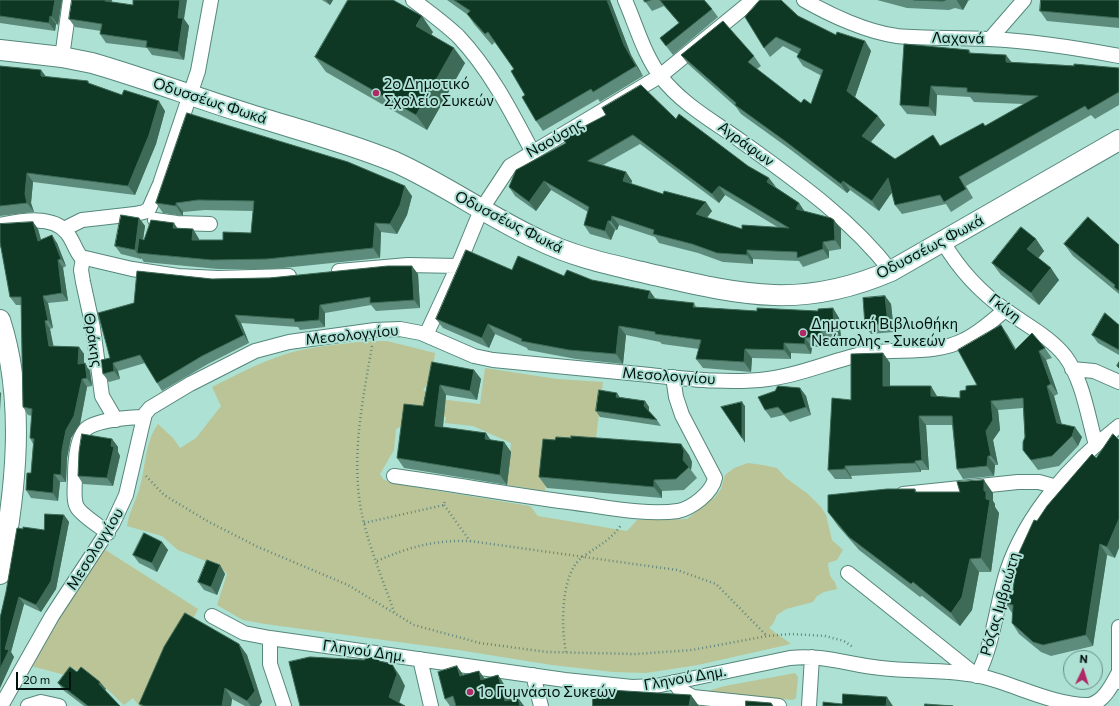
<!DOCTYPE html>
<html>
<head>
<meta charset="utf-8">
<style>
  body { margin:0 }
  #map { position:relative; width:1119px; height:706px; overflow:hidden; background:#ade1d4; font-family:Commissioner,sans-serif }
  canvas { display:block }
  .north { position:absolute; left:1063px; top:650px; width:40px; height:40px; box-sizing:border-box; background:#ade1d4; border:1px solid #688e85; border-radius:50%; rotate:4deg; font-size:11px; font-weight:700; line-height:16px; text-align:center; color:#01110e }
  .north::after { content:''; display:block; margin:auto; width:14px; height:18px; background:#b12867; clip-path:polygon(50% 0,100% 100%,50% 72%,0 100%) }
  .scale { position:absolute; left:16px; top:672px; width:55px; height:18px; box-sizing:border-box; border:2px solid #01110e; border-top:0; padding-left:5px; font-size:12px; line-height:14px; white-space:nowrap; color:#01110e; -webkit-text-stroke:3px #ade1d4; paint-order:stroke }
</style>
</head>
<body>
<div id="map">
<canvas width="1119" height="706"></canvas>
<div class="north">N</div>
<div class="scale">20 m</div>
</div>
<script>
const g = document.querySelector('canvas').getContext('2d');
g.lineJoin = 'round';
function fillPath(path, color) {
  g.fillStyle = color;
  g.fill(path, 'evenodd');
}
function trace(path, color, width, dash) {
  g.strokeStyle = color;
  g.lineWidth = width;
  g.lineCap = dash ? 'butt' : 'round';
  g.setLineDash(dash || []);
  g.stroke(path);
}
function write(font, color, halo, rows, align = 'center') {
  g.font = font + ' Commissioner,sans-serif';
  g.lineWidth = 4;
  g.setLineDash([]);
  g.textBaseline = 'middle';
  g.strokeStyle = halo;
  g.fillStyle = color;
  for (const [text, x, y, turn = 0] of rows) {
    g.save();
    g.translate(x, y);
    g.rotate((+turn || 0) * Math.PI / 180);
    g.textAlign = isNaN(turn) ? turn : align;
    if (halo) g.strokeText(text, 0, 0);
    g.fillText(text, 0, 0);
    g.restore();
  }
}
fillPath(new Path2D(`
  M 371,341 L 387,341 L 435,353 L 432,378 L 423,390 L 440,402 L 448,400 L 480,404 L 485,368 L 557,379 L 603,382 L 595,446 L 550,449 L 545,491 L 507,485 L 511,443 L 473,426 L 445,423 L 446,417 L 408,413 L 405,424 L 396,429 L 394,450 L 380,474 L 383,479 L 391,483 L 530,506 L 538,516 L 627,531 L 637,520 L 687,519 L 715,497 L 721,489 L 725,475 L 734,468 L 748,463 L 763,465 L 777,468 L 786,478 L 808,494 L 821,507 L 826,515 L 832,540 L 843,550 L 837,560 L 828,563 C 829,571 829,577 835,582 L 837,589 L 824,592 L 817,596 L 813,602 L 786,609 L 777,615 L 773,624 L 769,628 L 791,644 L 698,665 L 646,673 L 613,672 L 552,665 L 458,650 L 265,624 L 243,620 L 217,605 L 227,574 L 220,567 L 178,550 L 162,536 L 127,526 C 129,513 135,502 139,490 C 146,469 144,443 158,424 L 173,438 L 180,448 L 196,438 L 221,406 L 212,387 C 234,376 256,364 280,356 C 309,346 340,344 371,341 Z
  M 104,549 L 198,609 L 149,706 L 139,706 L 133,698 L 124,705 C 109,691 93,674 73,669 L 65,675 L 31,666 L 53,625 Z
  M 795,673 L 798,677 L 796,698 L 793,700 L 704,692 L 725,686 Z`), '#bac496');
const street = new Path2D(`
  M 413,0 C 428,11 444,23 458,36 C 490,70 511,111 532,151
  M 625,0 C 636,25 644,55 661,77 C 682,104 713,121 741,141 C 795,180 850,218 891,271
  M 804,0 C 830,15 867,32 897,36 C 928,39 958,37 989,39 C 1032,41 1077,48 1119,56
  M 990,39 L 1024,0
  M 62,57 L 70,0
  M 155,220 L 177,223 L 210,224
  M 0,225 C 20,221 53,214 67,233 C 73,240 75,250 81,257 L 132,269 L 178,276 L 218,278 L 289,276
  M 64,229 L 82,220 L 135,214 L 144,212 L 149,209 L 160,184 L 198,71 L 211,0
  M 943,242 C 959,269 981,293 1007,311 C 1026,325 1050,337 1065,356 C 1083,380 1088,417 1096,445
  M 83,258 L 81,270 L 83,282 L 93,328 L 102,396 L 116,420
  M 339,271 L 408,265 L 458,266
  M 426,335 L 458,266 L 481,210 L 510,166 L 660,76 L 753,0
  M 1072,369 L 1094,371 L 1119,382
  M 394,476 C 459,485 524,497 590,505 C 616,509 651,515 678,511 C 692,508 712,493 715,478 L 682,415 L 676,397 L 673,377
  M 903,494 L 1018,482 L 1039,482 L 1057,487
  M 108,533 C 100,526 82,516 77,507 C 73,500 75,486 75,477 C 75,463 76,441 85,430 C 94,420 132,417 144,417
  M 848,573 L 977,676 C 994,643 996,606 1007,571 C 1026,514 1072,462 1119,426
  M 212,616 L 244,633 L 270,638 L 565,680 L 632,687 L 656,686 L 790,658 C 822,654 850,665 881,668 C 915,672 951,669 984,677 C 1016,685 1056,706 1089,705 C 1104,702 1112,685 1119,672
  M 270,638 L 270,664 L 284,706
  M 420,659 L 431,706
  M 533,675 L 541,706
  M 674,682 L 680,690 L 693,697 L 779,706
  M 1119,682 L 1119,627
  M 1,706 L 52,616 L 113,523 L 126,495 L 142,426 L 145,414 L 150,408 L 190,384 L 255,351 L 289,342 L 375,330 L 400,329 L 421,333 L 474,356 L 493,360 C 546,365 598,370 650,375 C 689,379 730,384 768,379 C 803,375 834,359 868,353 C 898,348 935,355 964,340 C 979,333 992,321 1005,310
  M 28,706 L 41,702 L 59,706
  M 809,706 L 812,657`);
const secondary = new Path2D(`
  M 0,50 L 62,57 L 92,63 C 144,78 194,97 245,113 C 295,129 347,142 395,162 C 444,184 488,216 537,239 C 573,257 612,265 650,274 C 742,295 801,310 891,271 L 1119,140
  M 0,320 C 26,401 16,491 0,574`);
trace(street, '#55877b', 16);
trace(secondary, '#55877b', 22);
trace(new Path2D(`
  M 372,346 C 363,398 352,451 360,504 C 366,541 383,579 395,615
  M 146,476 L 164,495 L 209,522 L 258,547 L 348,585 L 414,625 L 480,643 L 547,652 L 635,654 L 692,650 L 767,636 L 791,634 L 825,636 L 844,641 L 853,647
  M 444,505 L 470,541
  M 364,523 L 444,505 L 445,500
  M 377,561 C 409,547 434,540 470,541 L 677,570 L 716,584 L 767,636
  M 566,652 C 561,628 560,571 584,556 C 598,546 611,540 621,525`), '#62867e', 2.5, [1, 3]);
trace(street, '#fff', 14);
trace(secondary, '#fff', 20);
fillPath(new Path2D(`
  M 0,0 L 62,0 L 58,25 L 56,24 L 55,31 L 0,23 Z
  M 322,0 L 333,0 L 330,5 Z
  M 447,0 L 610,0 L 631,55 L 643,76 L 600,102 L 598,99 L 543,131 L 536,121 L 514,69 L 495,42 L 492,45 L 474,24 L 468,15 Z
  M 644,0 L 704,0 L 712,9 L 718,17 L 673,55 L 660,38 L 679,23 L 664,6 L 652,11 Z
  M 877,0 L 970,0 L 968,1 L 963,10 L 955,8 L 949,10 L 907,8 Z
  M 1119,0 L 1119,28 L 1047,21 L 1040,11 Z
  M 112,2 L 184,19 L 189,26 L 184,60 L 152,55 L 147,48 L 106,43 L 100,34 L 101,31 L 75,27 L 69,19 Z
  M 798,16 L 836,35 L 865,41 L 871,51 L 855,97 L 885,125 L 871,142 L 895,159 L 940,146 L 985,126 L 1024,104 L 974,102 L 970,97 L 937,95 L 936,116 L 907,114 L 900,105 L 969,50 L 971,53 L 1012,62 L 1119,68 L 1119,105 L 1095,119 L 1091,115 L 966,186 L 973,198 L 951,212 L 946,204 L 902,214 L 895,205 L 892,192 L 879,211 L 850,190 L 847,193 L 791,150 L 741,114 L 736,107 L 688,64 L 681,55 L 754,56 L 761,66 L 757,69 L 801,103 L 811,104 L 822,76 L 803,66 L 797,57 L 798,54 L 783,46 L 770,57 L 764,48 Z
  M 433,32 L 431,34 L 465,63 L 427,130 L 326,72 L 315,57 Z
  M 0,66 L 46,77 L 88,81 L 89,83 L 165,111 L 156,144 L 135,195 L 33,182 L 31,203 L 34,212 L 0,216 Z
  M 187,113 L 412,196 L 407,215 L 397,234 L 381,232 L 380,258 L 274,269 L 218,269 L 144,262 L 141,258 L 141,259 L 121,254 L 115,246 L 139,218 L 145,226 L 143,240 L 144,240 L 177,228 L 193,229 L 199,239 L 199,240 L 223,240 L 251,233 L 253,211 L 205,210 L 183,212 L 183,216 L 163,213 L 156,203 Z
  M 676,119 L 799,203 L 804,211 L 841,229 L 841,249 L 829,251 L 829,258 L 803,267 L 799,261 L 753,259 L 753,264 L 723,262 L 698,253 L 659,243 L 655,237 L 619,225 L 617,230 L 615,230 L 611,240 L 590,234 L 584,225 L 588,212 L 551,190 L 536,211 L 515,196 L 509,187 L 516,170 ZM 640,144 L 719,203 L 725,195 L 779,228 L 742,229 L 707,217 L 712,211 L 631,184 L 632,181 L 626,172 L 603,165 Z
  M 33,222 L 38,229 L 41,239 L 57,243 L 66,266 L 63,268 L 68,301 L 48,303 L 53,328 L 50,329 L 53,346 L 79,347 L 84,354 L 84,363 L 85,363 L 90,371 L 92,386 L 87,387 L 80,424 L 71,438 L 67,458 L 66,482 L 60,482 L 58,501 L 31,498 L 26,490 L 31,473 L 33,444 L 30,438 L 32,416 L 28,415 L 23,407 L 21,305 L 16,305 L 10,297 L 1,248 L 0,247 L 0,224 Z
  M 1036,239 L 1044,251 L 1038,258 L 1059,280 L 1039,305 L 1001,275 L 992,263 Z
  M 1064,244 L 1119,245 L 1119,294 L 1073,256 Z
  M 512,270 L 592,280 L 655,299 L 694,303 L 696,307 L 757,311 L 818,311 L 833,308 L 839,318 L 841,338 L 827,339 L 827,347 L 812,347 L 811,354 L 791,353 L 791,359 L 752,358 L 751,372 L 703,368 L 696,359 L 699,349 L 662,344 L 660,342 L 626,335 L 623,364 L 576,359 L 528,350 L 527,348 L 495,334 L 489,348 L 443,328 L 436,319 Z
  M 418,274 L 420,308 L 376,311 L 371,305 L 325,313 L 325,327 L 300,330 L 298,327 L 241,323 L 249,343 L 208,364 L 162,391 L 157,383 L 145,363 L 118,371 L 120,379 L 109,382 L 103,374 L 134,303 L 212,279 Z
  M 885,296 L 891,304 L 894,332 L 871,334 L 865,326 Z
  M 1119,325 L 1119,355 L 1098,343 L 1092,335 Z
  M 1007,334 L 1016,349 L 1045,348 L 1052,358 L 1046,360 L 1058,394 L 1054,396 L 1061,424 L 1082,437 L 1078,446 L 1059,466 L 1038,470 L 1023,450 L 1025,437 L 1023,408 L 998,410 L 1000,430 L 993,440 L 998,465 L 995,465 L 994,476 L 963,479 L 957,469 L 952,425 L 926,425 L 929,470 L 921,470 L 921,472 L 851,476 L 852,479 L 835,479 L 828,470 L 851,400 L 883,353 L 890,363 L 890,386 L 937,396 L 960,398 L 966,390 L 977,385 Z
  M 432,362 L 474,370 L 481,379 L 477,400 L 446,395 L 443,427 L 491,440 L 504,442 L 511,452 L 507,485 L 404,468 L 397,458 L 423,406 Z
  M 800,388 L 806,396 L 811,415 L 790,422 L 784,415 L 771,418 L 765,410 Z
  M 620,397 L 645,401 L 649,407 L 649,411 L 657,420 L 661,426 L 600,417 L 596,411 Z
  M 571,438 L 681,444 L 689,455 L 692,462 L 691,470 L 697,478 L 684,490 L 662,491 L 662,498 L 547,488 L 539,477 L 555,440 Z
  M 112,439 L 118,447 L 118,452 L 120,456 L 113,486 L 83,484 L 78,476 Z
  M 1092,454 L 1115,558 L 1107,555 L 1093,646 L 1051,656 L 1041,652 L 1019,634 L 1012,623 L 1012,613 L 1006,604 L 1013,590 L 1037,521 Z
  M 915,489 L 917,492 L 993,493 L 993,501 L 995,504 L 995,507 L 999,513 L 991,572 L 979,572 L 972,610 L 960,626 L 922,596 L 920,597 L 859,550 L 838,526 L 828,512 Z
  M 64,515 L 69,522 L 56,589 L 41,612 L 24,604 L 11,652 L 14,657 L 0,688 L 0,618 L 6,592 L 23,529 L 44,530 Z
  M 162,542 L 168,550 L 157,572 L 139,563 L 133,555 Z
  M 220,565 L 225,574 L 217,595 L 204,590 L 198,582 Z
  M 239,644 L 247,655 L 262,702 L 259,706 L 245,706 L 232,699 L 231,706 L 141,706 L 139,704 Z
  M 479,671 L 485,679 L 498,675 L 507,689 L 511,700 L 518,698 L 524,706 L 450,706 L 445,699 L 463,675 Z
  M 77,672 L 106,689 L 105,690 L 120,706 L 84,706 L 63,690 L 58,683 Z`), '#5e8c7c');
fillPath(new Path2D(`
  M 55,0 L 62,0 L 58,25 L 52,17 Z
  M 105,0 L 112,0 L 111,9 L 105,1 Z
  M 180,0 L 187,0 L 184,19 L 189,26 L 184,60 L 178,52 L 178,18 Z
  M 326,0 L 333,0 L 330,5 Z
  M 607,0 L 610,0 L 631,55 L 643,76 L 636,66 L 624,45 Z
  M 957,0 L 967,0 L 968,1 L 963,10 L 957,1 Z
  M 50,16 L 56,24 L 55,31 L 49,23 Z
  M 422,16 L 433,32 L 427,41 L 416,26 Z
  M 865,41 L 871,51 L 854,100 L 847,91 Z
  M 454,48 L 465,63 L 427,130 L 416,115 Z
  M 1006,55 L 1013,64 L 1006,62 Z
  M 41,70 L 48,79 L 41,76 Z
  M 931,86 L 937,95 L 936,116 L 929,107 Z
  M 159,101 L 165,111 L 156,144 L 135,195 L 128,186 Z
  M 878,116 L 885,125 L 868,145 L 862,136 Z
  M 626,172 L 632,181 L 629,190 L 623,181 Z
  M 27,173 L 33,182 L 31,203 L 34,212 L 27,203 L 25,194 Z
  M 769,178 L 776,187 L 767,182 Z
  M 888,178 L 895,188 L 879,211 L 872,201 Z
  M 544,181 L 551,190 L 536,211 L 529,202 Z
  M 843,181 L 850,190 L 847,193 L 841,184 Z
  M 405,186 L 412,196 L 407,215 L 397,234 L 390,224 Z
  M 719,186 L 725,195 L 719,203 L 712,194 Z
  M 706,202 L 712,211 L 703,223 L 696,214 Z
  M 176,203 L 183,212 L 183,216 L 176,206 Z
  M 799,203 L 805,212 L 796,209 Z
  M 612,216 L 619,225 L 617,230 L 611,221 Z
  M 139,218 L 145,226 L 141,253 L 137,253 L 141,258 L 141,259 L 135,250 Z
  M 834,220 L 841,229 L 841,249 L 835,240 Z
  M 608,221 L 615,230 L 611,240 L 605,231 Z
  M 33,222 L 38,229 L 43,248 L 38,241 Z
  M 174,223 L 180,232 L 173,228 Z
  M 375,223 L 381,232 L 380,258 L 373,248 Z
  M 193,229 L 199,239 L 199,249 L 192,240 Z
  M 52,235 L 57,243 L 66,266 L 61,259 Z
  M 1036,239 L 1044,251 L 1036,261 L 1027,249 Z
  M 823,242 L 829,251 L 829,258 L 823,249 Z
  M 747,250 L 753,259 L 753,264 L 747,255 Z
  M 58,260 L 63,268 L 68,301 L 62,293 Z
  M 412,266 L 418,274 L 420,308 L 414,300 Z
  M 1051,268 L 1059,280 L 1039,305 L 1031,293 Z
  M 650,291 L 657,301 L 648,298 Z
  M 43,296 L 48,303 L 53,328 L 48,320 Z
  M 885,296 L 891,304 L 894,332 L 888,323 Z
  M 320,305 L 325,313 L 325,327 L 319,320 Z
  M 833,308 L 839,318 L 841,338 L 834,328 Z
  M 235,315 L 241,323 L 249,343 L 244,335 Z
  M 45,321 L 50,329 L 55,353 L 49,346 Z
  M 488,324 L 495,334 L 489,348 L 482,338 Z
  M 1001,325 L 1007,334 L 1021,360 L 1015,350 Z
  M 619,326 L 626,335 L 623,364 L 616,354 Z
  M 820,329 L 827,339 L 827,347 L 821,337 Z
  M 805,338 L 812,347 L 811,354 L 805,344 Z
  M 784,343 L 791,353 L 791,359 L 784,350 Z
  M 79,347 L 84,354 L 84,372 L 78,364 Z
  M 745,349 L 752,358 L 751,372 L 744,362 Z
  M 1039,351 L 1046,360 L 1058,394 L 1051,384 Z
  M 883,353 L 890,363 L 890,396 L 883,386 Z
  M 85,363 L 90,371 L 92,386 L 87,378 Z
  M 113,363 L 118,371 L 120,379 L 114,371 Z
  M 474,370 L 481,379 L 477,400 L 470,391 Z
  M 82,379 L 87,387 L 80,424 L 71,438 L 67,458 L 66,482 L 61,475 L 62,450 L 66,430 Z
  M 440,385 L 446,395 L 442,436 L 435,426 Z
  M 931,386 L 937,396 L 937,405 L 931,396 Z
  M 1047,386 L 1054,396 L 1064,432 L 1057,423 Z
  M 800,388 L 806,396 L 811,415 L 806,407 Z
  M 0,392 L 1,393 L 0,411 Z
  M 617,393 L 621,399 L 616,397 Z
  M 645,401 L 649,407 L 649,412 L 644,406 Z
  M 991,401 L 998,410 L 1000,430 L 993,440 L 998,465 L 991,456 L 986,431 Z
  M 742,402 L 745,406 L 745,443 L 742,438 Z
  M 919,416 L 926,425 L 929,470 L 922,460 Z
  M 1075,427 L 1082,437 L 1078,446 L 1072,436 Z
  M 486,433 L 492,442 L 485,439 Z
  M 112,439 L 118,447 L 118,452 L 120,456 L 113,486 L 107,478 Z
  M 504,442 L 511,452 L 507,485 L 500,475 Z
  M 681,444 L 689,455 L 692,462 L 691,470 L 683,460 Z
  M 988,456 L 995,465 L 994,476 L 987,466 Z
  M 915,461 L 921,470 L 921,472 L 915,463 Z
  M 845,466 L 851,476 L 852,479 L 845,469 Z
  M 54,474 L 60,482 L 58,501 L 53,493 Z
  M 654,480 L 662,491 L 662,498 L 654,487 Z
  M 984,480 L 993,493 L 993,501 L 995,504 L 995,507 L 999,513 L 991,572 L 981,558 L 986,499 L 984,491 Z
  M 64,515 L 69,522 L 56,589 L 41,612 L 36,605 Z
  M 1119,519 L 1119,548 L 1115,558 L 1107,547 Z
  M 162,542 L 168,550 L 157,572 L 152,563 Z
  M 1100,544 L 1107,555 L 1093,646 L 1086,635 Z
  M 970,559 L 979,572 L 972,610 L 960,626 L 951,613 Z
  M 220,565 L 225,574 L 217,595 L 211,587 Z
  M 19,597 L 24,604 L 11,652 L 14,657 L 0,688 L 0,669 L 5,649 Z
  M 239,644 L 247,655 L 262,702 L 259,706 L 251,706 L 247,701 Z
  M 392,664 L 400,676 L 405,686 L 398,706 L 389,697 Z
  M 457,666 L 467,680 L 460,676 Z
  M 479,671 L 488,684 L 481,680 Z
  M 498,675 L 507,689 L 512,706 L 505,701 Z
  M 100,682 L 106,689 L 104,691 L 99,684 Z
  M 225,688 L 232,699 L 231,706 L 222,706 Z
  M 691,695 L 699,706 L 689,706 Z
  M 887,697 L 893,706 L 886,706 Z
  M 518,698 L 524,706 L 520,706 Z`), '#3e6b58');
const building = new Path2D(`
  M 0,0 L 55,0 L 52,17 L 50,16 L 49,23 L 0,16 Z
  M 72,0 L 105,0 L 105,1 L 133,5 L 133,0 L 180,0 L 178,18 L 183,18 L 178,52 L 146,47 L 147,41 L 100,34 L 102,24 L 69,19 Z
  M 348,0 L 393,0 L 422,16 L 416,26 L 454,48 L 416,115 L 315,57 Z
  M 454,0 L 607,0 L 624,45 L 636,66 L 593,92 L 591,89 L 536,121 L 522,97 L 525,95 L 511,71 L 514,69 L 488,32 L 485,34 L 467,14 L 470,11 Z
  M 644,0 L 651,0 L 645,2 Z
  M 660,0 L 704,0 L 712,9 L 666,46 L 660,38 L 679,23 Z
  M 760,0 L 781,0 L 798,16 L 836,35 L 837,32 L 865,41 L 847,91 L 878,116 L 862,136 L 895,159 L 933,135 L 940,146 L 983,123 L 985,126 L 1038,96 L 967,92 L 967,88 L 931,86 L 929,107 L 900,105 L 904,44 L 969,50 L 969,53 L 1006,55 L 1006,62 L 1074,66 L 1074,64 L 1119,68 L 1119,92 L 1088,110 L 1085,106 L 959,177 L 966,189 L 944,202 L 940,195 L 895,205 L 888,178 L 872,201 L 843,181 L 841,184 L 785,141 L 735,105 L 736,103 L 681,55 L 723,21 L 754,56 L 748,62 L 801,103 L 804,99 L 811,104 L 823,70 L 797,57 L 801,49 L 776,37 L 764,48 L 745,17 Z
  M 914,0 L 946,0 L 943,1 Z
  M 1041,0 L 1119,0 L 1119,18 L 1040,11 Z
  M 0,66 L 41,70 L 41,76 L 88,81 L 88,83 L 122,95 L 124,90 L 159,101 L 149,135 L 128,186 L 27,173 L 25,194 L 27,203 L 0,206 Z
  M 641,85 L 676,119 L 679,114 L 748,166 L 769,178 L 767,182 L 799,203 L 796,209 L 831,218 L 834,220 L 835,240 L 823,242 L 823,249 L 797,258 L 797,252 L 747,250 L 747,255 L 717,253 L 692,244 L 653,234 L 654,230 L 612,216 L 611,221 L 608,221 L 605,231 L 584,225 L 589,207 L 544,181 L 529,202 L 509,187 L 516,170 L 566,143 L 562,138 L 606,115 L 602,108 ZM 633,135 L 712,194 L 719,186 L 789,228 L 742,225 L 742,229 L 696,214 L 706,202 L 664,191 L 663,194 L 623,181 L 626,172 L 588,161 Z
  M 187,113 L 348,162 L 405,186 L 400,205 L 390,224 L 375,223 L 373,248 L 267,259 L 212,260 L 137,253 L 139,238 L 144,240 L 151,220 L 174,223 L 173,228 L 193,229 L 192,240 L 223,240 L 223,232 L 251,233 L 254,201 L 198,200 L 176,203 L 176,206 L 156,203 Z
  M 121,215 L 139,218 L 135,250 L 115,246 Z
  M 1088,217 L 1119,245 L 1119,291 L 1114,287 L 1115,285 L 1064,244 Z
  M 33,222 L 38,241 L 52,235 L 61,259 L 58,260 L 62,293 L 43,296 L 48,320 L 45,321 L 49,346 L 79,347 L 78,364 L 85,363 L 87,378 L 82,379 L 74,416 L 66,430 L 62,450 L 61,475 L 54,474 L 53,493 L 26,490 L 27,473 L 31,473 L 34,439 L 30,438 L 32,409 L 23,407 L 21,297 L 10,297 L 0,242 L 0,224 Z
  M 1021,227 L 1036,239 L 1027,249 L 1051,268 L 1031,293 L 992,263 Z
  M 466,250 L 512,270 L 518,256 L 564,276 L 567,270 L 592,280 L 650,291 L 648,298 L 694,303 L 693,307 L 757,311 L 757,308 L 818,311 L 818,309 L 833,308 L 834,328 L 820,329 L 821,337 L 805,338 L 805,344 L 784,343 L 784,350 L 745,349 L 744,362 L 696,359 L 701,340 L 655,334 L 655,332 L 619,326 L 616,354 L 569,350 L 521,341 L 522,339 L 488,324 L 482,338 L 436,319 Z
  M 388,266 L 412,266 L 414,300 L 370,303 L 370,297 L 320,305 L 319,320 L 295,322 L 294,319 L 235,315 L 244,335 L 202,356 L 157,383 L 140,355 L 113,363 L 114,371 L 103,374 L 101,360 L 110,358 L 98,313 L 134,303 L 137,271 L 212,279 L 269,278 Z
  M 885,296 L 888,323 L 865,326 L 863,298 Z
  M 1105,313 L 1119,325 L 1119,350 L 1092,335 Z
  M 1001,325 L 1015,350 L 1032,333 L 1045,348 L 1039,351 L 1051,384 L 1047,386 L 1057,423 L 1075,427 L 1072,436 L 1052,456 L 1031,460 L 1023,450 L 1023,442 L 1025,437 L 1023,398 L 991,401 L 993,420 L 986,431 L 991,456 L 988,456 L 987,466 L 957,469 L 952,416 L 919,416 L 922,460 L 915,461 L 915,463 L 845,466 L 845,469 L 828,470 L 832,398 L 851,400 L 851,354 L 883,353 L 883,386 L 931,386 L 931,396 L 960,398 L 960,391 L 966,390 L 966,386 L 977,385 L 958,350 Z
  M 432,362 L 474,370 L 470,391 L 440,385 L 435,426 L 486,433 L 485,439 L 504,442 L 500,475 L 397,458 L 404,404 L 423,406 Z
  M 1119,362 L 1119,368 L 1117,366 Z
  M 778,386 L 800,388 L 806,407 L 784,414 L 778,407 L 765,410 L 758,397 L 775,391 Z
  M 599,390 L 617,393 L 616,397 L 645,401 L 644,406 L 657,420 L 596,411 Z
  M 742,402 L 742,438 L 721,407 Z
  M 82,434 L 112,439 L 111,446 L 114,447 L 107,478 L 78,476 L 79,452 Z
  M 1113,434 L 1119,440 L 1119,519 L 1107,547 L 1100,544 L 1086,635 L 1043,645 L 1033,642 L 1012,623 L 1013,605 L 1006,604 L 1007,590 L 1013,590 L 1017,557 L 1034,520 L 1037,521 L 1047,506 L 1092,454 L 1096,458 Z
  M 571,436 L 681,444 L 684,451 L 683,460 L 689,467 L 676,479 L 654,480 L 654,487 L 539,477 L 543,439 L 555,440 L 556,437 L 571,438 Z
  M 984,480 L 984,491 L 986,491 L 986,499 L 990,500 L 981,558 L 970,559 L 962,597 L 951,613 L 913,582 L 911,584 L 849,537 L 828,512 L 828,495 L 887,489 L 915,489 L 915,492 L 960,492 L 957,482 Z
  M 45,514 L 64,515 L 51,581 L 36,605 L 19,597 L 5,649 L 9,650 L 0,669 L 0,618 L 6,592 L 17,528 L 23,529 L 23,527 L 44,530 Z
  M 144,533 L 162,542 L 152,563 L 133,555 Z
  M 207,560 L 220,565 L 211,587 L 198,582 Z
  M 185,613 L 239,644 L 255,691 L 247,701 L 225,688 L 222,706 L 145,706 L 139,704 L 164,647 Z
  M 310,657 L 365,660 L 365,657 L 379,658 L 379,661 L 392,664 L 397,674 L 389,697 L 405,706 L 300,706 L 289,662 Z
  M 457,666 L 460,676 L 479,671 L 481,680 L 498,675 L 505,701 L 518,698 L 520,706 L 456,706 L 453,696 L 445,699 L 438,672 Z
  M 70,667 L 77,672 L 81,667 L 100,682 L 99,684 L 120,706 L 88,706 L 58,683 Z
  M 593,689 L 691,695 L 689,706 L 593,706 Z
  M 843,694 L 887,697 L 886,706 L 823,706 L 823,702 L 842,704 Z
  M 746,701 L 771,703 L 773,706 L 746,706 Z
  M 925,704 L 953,706 L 925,706 Z`);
fillPath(building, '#0e3823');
trace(building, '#3e6b58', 1);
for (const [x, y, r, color] of [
  [376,93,4,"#b12867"],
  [803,333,4,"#b12867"],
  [470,692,4,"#b12867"]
]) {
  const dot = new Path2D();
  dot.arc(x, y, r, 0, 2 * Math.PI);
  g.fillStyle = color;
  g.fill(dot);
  trace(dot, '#ade1d4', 1.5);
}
write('15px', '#01110e', '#ade1d4', [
  ["Λαχανά",958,38,1],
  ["Οδυσσέως Φωκά",210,101,18],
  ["Ναούσης",555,138,-30],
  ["Αγράφων",746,144,36],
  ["Οδυσσέως Φωκά",509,222,27],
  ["Οδυσσέως Φωκά",930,247,-28],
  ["Γκίνη",1005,308,38],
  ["Μεσολογγίου",352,335,-6],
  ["Θράκης",93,340,81],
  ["Μεσολογγίου",669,376,4],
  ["Μεσολογγίου",95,549,-58],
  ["Ρόζας Ιμβριώτη",1000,604,-74],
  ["Γληνού Δημ.",364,651,8],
  ["Γληνού Δημ.",685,678,-10]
]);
write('15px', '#01110e', '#ade1d4', [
  ["2ο Δημοτικό",384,84],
  ["Σχολείο Συκεών",384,101],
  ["Δημοτική Βιβλιοθήκη",811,324],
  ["Νεάπολης - Συκεών",811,341],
  ["1ο Γυμνάσιο Συκεών",478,692]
], 'left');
</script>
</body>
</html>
